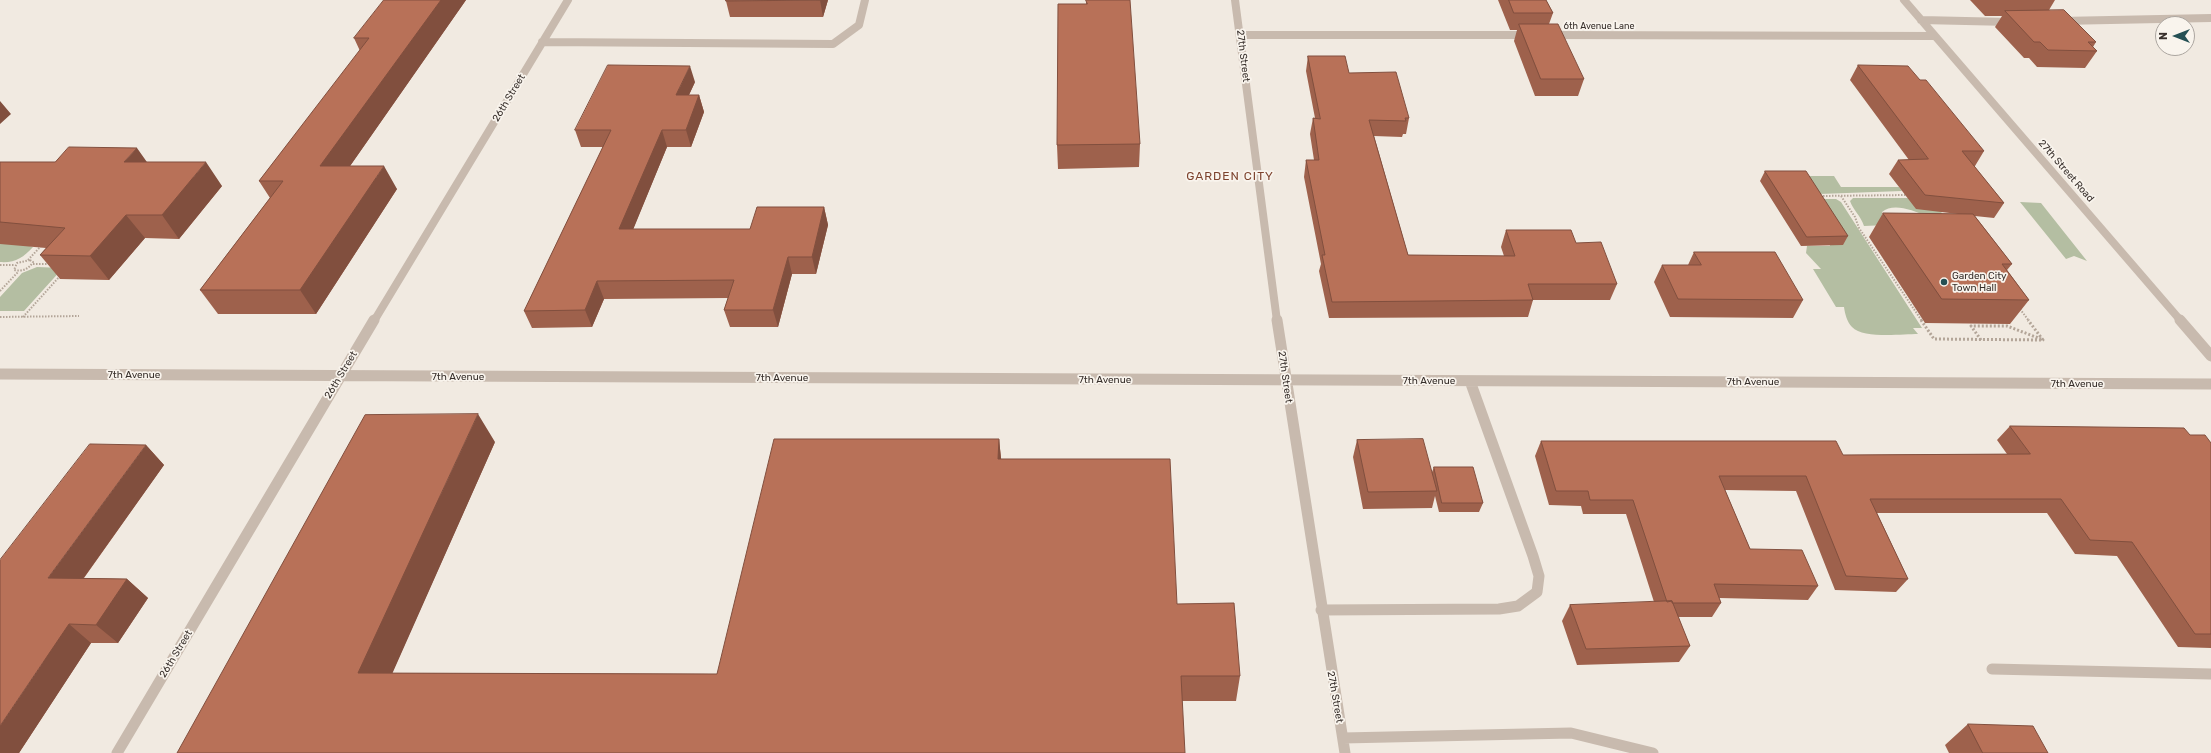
<!DOCTYPE html>
<html>
<head>
<meta charset="utf-8">
<style>
  body { margin:0 }
  #map { position:relative; width:2211px; height:753px; overflow:hidden; background:#f1eae1; font-family:Rubik,sans-serif }
  canvas { display:block }
  .north { position:absolute; left:2155px; top:16px; width:40px; height:40px; box-sizing:border-box; background:#f9f4ed; border:1px solid #aba59f; border-radius:50%; rotate:270deg; font-size:11px; font-weight:700; line-height:16px; text-align:center; color:#372f2b }
  .north::after { content:''; display:block; margin:auto; width:14px; height:18px; background:#255054; clip-path:polygon(50% 0,100% 100%,50% 72%,0 100%) }
</style>
</head>
<body>
<div id="map">
<canvas width="2211" height="753"></canvas>
<div class="north">N</div>
</div>
<script>
const g = document.querySelector('canvas').getContext('2d');
g.lineJoin = 'round';
function fillPath(path, color) {
  g.fillStyle = color;
  g.fill(path, 'evenodd');
}
function trace(path, color, width, dash) {
  g.strokeStyle = color;
  g.lineWidth = width;
  g.lineCap = dash ? 'butt' : 'round';
  g.setLineDash(dash || []);
  g.stroke(path);
}
function write(font, color, halo, rows, align = 'center') {
  g.font = font + ' Rubik,sans-serif';
  g.lineWidth = 3.5;
  g.setLineDash([]);
  g.textBaseline = 'middle';
  g.strokeStyle = halo;
  g.fillStyle = color;
  for (const [text, x, y, turn = 0] of rows) {
    g.save();
    g.translate(x, y);
    g.rotate((+turn || 0) * Math.PI / 180);
    g.textAlign = isNaN(turn) ? turn : align;
    if (halo) g.strokeText(text, 0, 0);
    g.fillText(text, 0, 0);
    g.restore();
  }
}
fillPath(new Path2D(`
  M 1808,176 L 1834,176 L 1841,187 L 1899,187 L 1902,191 L 1819,194 Z
  M 1853,198 L 1931,198 L 1955,231 C 1939,223 1899,197 1882,212 L 1882,219 L 1887,225 L 1864,226 C 1861,216 1853,210 1850,201 Z
  M 1822,199 L 1836,199 L 1841,202 L 1922,328 L 1913,328 L 1918,334 C 1902,334 1863,339 1852,327 C 1847,322 1845,314 1844,307 L 1836,307 L 1813,269 L 1821,269 L 1806,253 L 1807,246 L 1830,246 Z
  M 2020,202 L 2041,203 L 2087,261 L 2074,256 L 2066,259 Z
  M 0,238 L 33,247 C 23,258 15,263 0,262 Z
  M 37,267 L 63,268 L 24,311 L 0,311 L 0,297 L 22,273 Z`), '#b4bea2');
trace(new Path2D(`
  M 1820,196 L 1907,195
  M 1841,196 L 1855,217 L 1859,228 L 1922,321
  M 28,260 L 41,246
  M 30,260 L 33,262 C 29,269 22,272 14,270 L 17,263 Z
  M 33,264 L 51,264
  M 0,265 L 15,265
  M 0,291 L 18,272
  M 2020,309 L 2029,321
  M 0,317 L 79,316
  M 23,317 L 60,276`), '#b3a598', 2, [1.5, 1.5]);
trace(new Path2D(`
  M 1921,320 L 1934,339 L 2043,340 L 2028,320
  M 1981,340 L 1971,326 L 2007,326 L 2041,339`), '#b3a598', 3, [2, 2]);
trace(new Path2D(`
  M 1235,0 L 1277,321
  M 1904,0 L 2181,321
  M 1921,20 L 2010,22
  M 2060,21 L 2211,18
  M 1240,35 L 1528,35
  M 1550,35 L 1934,36
  M 542,42 L 833,44 L 859,25 L 865,0
  M 374,321 L 568,0`), '#c8baae', 8);
trace(new Path2D(`
  M 1277,320 L 1345,753
  M 2180,320 L 2211,356
  M 0,374 L 2211,384
  M 1321,610 L 1499,609 L 1518,606 L 1537,592 L 1539,576 L 1533,556 L 1470,381
  M 1992,669 L 2211,674
  M 1343,738 L 1571,733 L 1653,753
  M 117,753 L 374,320`), '#c8baae', 11);
fillPath(new Path2D(`
  M 384,0 L 466,0 L 350,166 L 397,189 L 316,314 L 218,314 L 200,290 L 270,198 L 259,181 L 360,51 L 354,38 Z
  M 828,0 L 823,17 L 730,17 L 726,1 Z
  M 1086,0 L 1140,144 L 1139,167 L 1058,169 L 1057,145 L 1086,4 Z
  M 1498,0 L 1546,0 L 1553,13 L 1549,24 L 1584,79 L 1578,96 L 1535,96 L 1514,41 L 1517,30 L 1510,30 Z
  M 1970,0 L 2055,0 L 2049,10 L 2096,42 L 2093,47 L 2097,51 L 2085,68 L 2037,67 L 2029,58 L 2024,58 L 1995,27 L 2002,16 L 1985,16 Z
  M 1308,56 L 1349,73 L 1409,118 L 1406,134 L 1403,134 L 1402,137 L 1374,136 L 1408,255 L 1504,256 L 1501,247 L 1506,230 L 1576,243 L 1617,284 L 1610,300 L 1533,300 L 1528,317 L 1329,318 L 1319,271 L 1321,264 L 1304,177 L 1306,160 L 1314,160 L 1310,134 L 1313,118 L 1315,118 L 1306,71 Z
  M 1858,65 L 1920,80 L 1984,151 L 1975,166 L 1974,166 L 2004,203 L 1994,218 L 1975,216 L 2012,264 L 2007,270 L 2029,300 L 2010,324 L 1925,323 L 1869,237 L 1883,213 L 1958,214 L 1916,209 L 1889,174 L 1898,160 L 1909,160 L 1850,80 Z
  M 695,82 L 689,95 L 699,95 L 704,112 L 691,147 L 667,147 L 633,229 L 750,229 L 824,207 L 828,225 L 816,274 L 792,274 L 778,327 L 730,327 L 724,310 L 728,298 L 604,299 L 592,327 L 532,328 L 524,311 L 603,147 L 581,147 L 575,130 Z
  M 0,162 L 147,162 L 222,186 L 179,239 L 145,238 L 109,280 L 60,279 L 40,255 L 46,248 L 0,244 Z
  M 1765,171 L 1848,236 L 1843,245 L 1801,246 L 1760,181 Z
  M 1694,252 L 1803,300 L 1793,318 L 1670,317 L 1654,282 L 1662,265 L 1688,265 Z
  M 2010,426 L 2190,435 L 2211,443 L 2211,648 L 2178,647 L 2117,556 L 2075,554 L 2047,513 L 1877,513 L 1908,579 L 1896,592 L 1835,590 L 1796,491 L 1725,490 L 1750,549 L 1818,586 L 1808,600 L 1719,598 L 1721,603 L 1712,617 L 1678,617 L 1690,646 L 1679,662 L 1577,665 L 1562,621 L 1570,605 L 1654,602 L 1626,514 L 1583,514 L 1581,506 L 1549,505 L 1535,456 L 1541,441 L 1843,455 L 2007,454 L 1997,440 Z
  M 999,439 L 1001,459 L 1177,604 L 1240,676 L 1236,701 L 1182,701 L 177,753 L 495,442 L 392,673 L 717,674 Z
  M 1357,440 L 1432,472 L 1434,467 L 1483,503 L 1479,512 L 1439,512 L 1435,496 L 1432,508 L 1363,509 L 1353,457 Z
  M 146,445 L 164,465 L 84,578 L 127,579 L 148,598 L 118,643 L 91,643 L 19,753 L 0,753 Z
  M 1968,724 L 2048,753 L 1949,753 L 1945,745 Z`), '#9e614c');
fillPath(new Path2D(`
  M 441,0 L 466,0 L 334,189 L 320,166 Z
  M 820,0 L 828,0 L 823,17 Z
  M 690,66 L 695,82 L 681,112 L 676,95 Z
  M 699,95 L 704,112 L 691,147 L 686,130 Z
  M 0,101 L 11,114 L 0,124 Z
  M 662,130 L 667,147 L 626,247 L 619,229 Z
  M 137,148 L 154,172 L 124,162 Z
  M 206,162 L 222,186 L 179,239 L 162,215 Z
  M 384,166 L 397,189 L 316,314 L 300,290 Z
  M 824,207 L 828,225 L 816,274 L 812,257 Z
  M 126,215 L 145,238 L 109,280 L 90,256 Z
  M 788,257 L 792,274 L 778,327 L 773,310 Z
  M 597,281 L 604,299 L 592,327 L 585,310 Z
  M 478,414 L 495,442 L 381,699 L 358,673 Z
  M 999,439 L 1002,467 L 998,459 Z
  M 146,445 L 164,465 L 70,597 L 48,578 Z
  M 127,579 L 148,598 L 118,643 L 96,625 Z
  M 69,624 L 91,643 L 19,753 L 0,753 L 0,726 Z`), '#814f3e');
const building = new Path2D(`
  M 384,0 L 441,0 L 320,166 L 384,166 L 300,290 L 200,290 L 283,181 L 259,181 L 369,38 L 354,38 Z
  M 726,0 L 820,0 L 726,1 Z
  M 1086,0 L 1130,0 L 1140,144 L 1057,145 L 1058,4 L 1087,4 Z
  M 1509,0 L 1546,0 L 1553,13 L 1514,13 Z
  M 2064,10 L 2096,42 L 2088,42 L 2097,51 L 2048,50 L 2040,42 L 2034,42 L 2005,11 Z
  M 1519,24 L 1558,24 L 1584,79 L 1541,79 Z
  M 1308,56 L 1345,56 L 1349,73 L 1396,72 L 1409,118 L 1405,118 L 1406,121 L 1369,120 L 1408,255 L 1515,256 L 1506,230 L 1571,230 L 1576,243 L 1601,242 L 1617,284 L 1528,284 L 1533,300 L 1332,302 L 1322,255 L 1325,255 L 1306,160 L 1319,160 L 1313,118 L 1320,119 Z
  M 608,65 L 690,66 L 676,95 L 699,95 L 686,130 L 662,130 L 619,229 L 750,229 L 757,207 L 824,207 L 812,257 L 788,257 L 773,310 L 724,310 L 734,280 L 597,281 L 585,310 L 524,311 L 611,130 L 575,130 Z
  M 1858,65 L 1908,66 L 1920,80 L 1926,80 L 1984,151 L 1962,151 L 2004,203 L 1925,195 L 1898,160 L 1928,159 Z
  M 69,147 L 137,148 L 124,162 L 206,162 L 162,215 L 126,215 L 90,256 L 40,255 L 65,228 L 0,222 L 0,162 L 55,162 Z
  M 1765,171 L 1806,171 L 1848,236 L 1807,237 Z
  M 1883,213 L 1973,214 L 2012,264 L 2002,264 L 2029,300 L 1942,299 Z
  M 1694,252 L 1775,252 L 1803,300 L 1678,299 L 1662,265 L 1701,265 Z
  M 478,414 L 358,673 L 717,674 L 774,439 L 999,439 L 998,459 L 1170,459 L 1177,604 L 1234,603 L 1240,676 L 1181,676 L 1185,753 L 177,753 L 365,415 Z
  M 2010,426 L 2184,428 L 2190,435 L 2205,435 L 2211,443 L 2211,634 L 2195,634 L 2132,542 L 2090,540 L 2061,499 L 1870,499 L 1908,579 L 1846,576 L 1806,476 L 1719,476 L 1750,549 L 1802,550 L 1818,586 L 1714,584 L 1721,603 L 1672,603 L 1672,601 L 1667,602 L 1633,500 L 1590,500 L 1588,491 L 1556,491 L 1541,441 L 1836,441 L 1843,455 L 2030,454 Z
  M 1423,439 L 1437,491 L 1368,492 L 1357,440 Z
  M 90,444 L 146,445 L 48,578 L 127,579 L 96,625 L 69,624 L 0,726 L 0,560 Z
  M 1434,467 L 1473,467 L 1483,503 L 1442,503 Z
  M 1672,601 L 1690,646 L 1586,649 L 1570,605 Z
  M 1968,724 L 2033,726 L 2048,753 L 1983,753 Z`);
fillPath(building, '#b87158');
trace(building, '#814f3e', 1);
for (const [x, y, r, color] of [
  [1944,282,4,"#255054"]
]) {
  const dot = new Path2D();
  dot.arc(x, y, r, 0, 2 * Math.PI);
  g.fillStyle = color;
  g.fill(dot);
  trace(dot, '#f9f4ed', 1.5);
}
write('9px', '#372f2b', '#f9f4ed', [
  ["6th Avenue Lane",1599,26]
]);
write('10px', '#372f2b', '#f9f4ed', [
  ["27th Street",1243,56,83],
  ["26th Street",509,98,-59],
  ["27th Street Road",2066,171,49],
  ["7th Avenue",134,375],
  ["26th Street",341,375,-59],
  ["7th Avenue",458,377],
  ["27th Street",1285,377,82],
  ["7th Avenue",782,378],
  ["7th Avenue",1105,380],
  ["7th Avenue",1429,381],
  ["7th Avenue",1753,382],
  ["7th Avenue",2077,384],
  ["26th Street",176,654,-59],
  ["27th Street",1335,697,80]
]);
write('10px', '#372f2b', '#f9f4ed', [
  ["Garden City",1952,276],
  ["Town Hall",1952,288]
], 'left');
g.letterSpacing = '1px';
write('12px', '#7d432e', '#f9f4ed', [
  ["GARDEN CITY",1230,177]
]);
g.letterSpacing = '0px';
</script>
</body>
</html>
